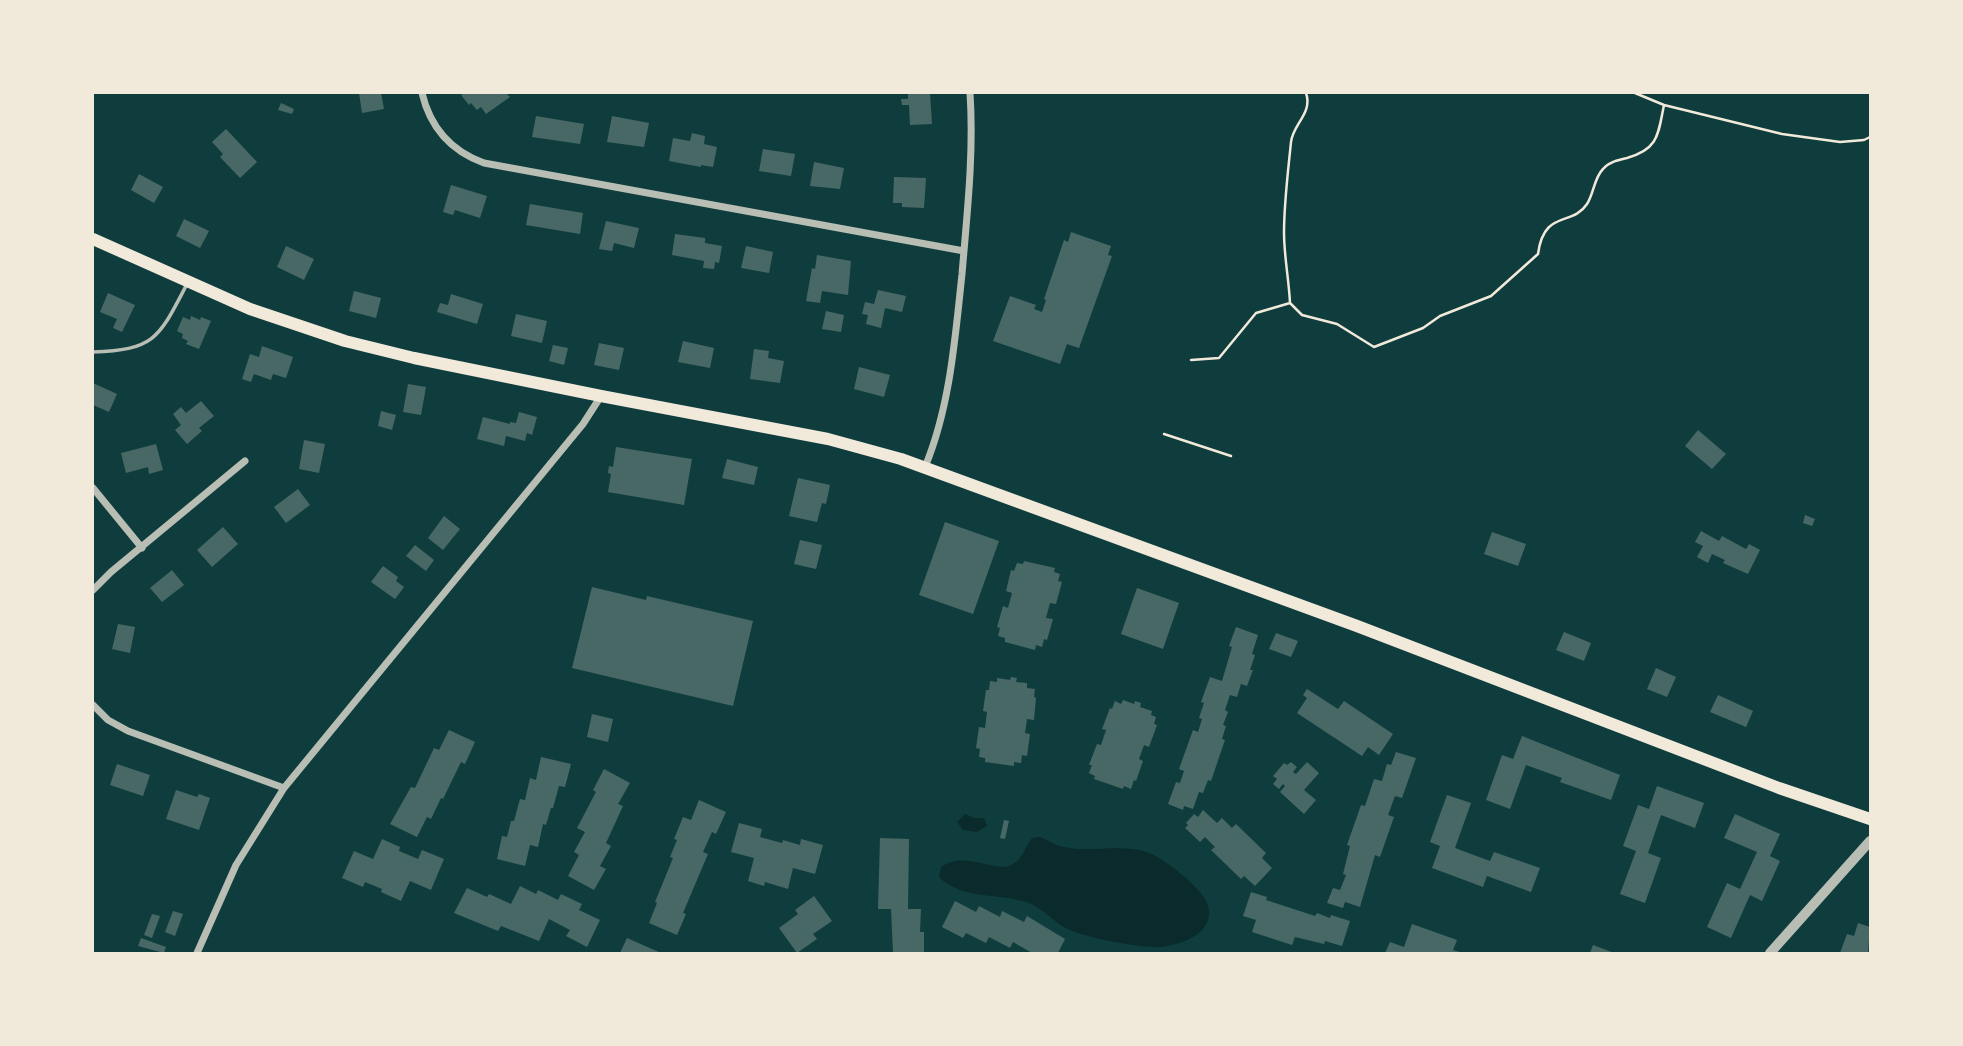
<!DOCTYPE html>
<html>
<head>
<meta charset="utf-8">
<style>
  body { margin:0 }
  #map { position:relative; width:1963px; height:1046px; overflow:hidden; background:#0f3d3e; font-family:Merriweather,serif }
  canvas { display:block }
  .frame { position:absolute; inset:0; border:94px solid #f1e9da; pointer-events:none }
</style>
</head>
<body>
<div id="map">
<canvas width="1963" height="1046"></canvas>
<div class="frame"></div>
</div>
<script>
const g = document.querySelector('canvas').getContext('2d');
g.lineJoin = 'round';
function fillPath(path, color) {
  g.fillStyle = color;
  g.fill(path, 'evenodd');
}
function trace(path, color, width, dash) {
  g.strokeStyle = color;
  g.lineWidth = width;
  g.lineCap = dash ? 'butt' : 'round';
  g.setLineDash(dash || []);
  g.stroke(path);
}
fillPath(new Path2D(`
  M 965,814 L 975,818 L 984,818 L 987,826 L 977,832 L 963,830 L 957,822 Z
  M 1040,837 C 1048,840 1056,846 1064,847 C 1091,853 1122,843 1149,853 C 1165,859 1199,886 1206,901 C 1221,934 1176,948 1152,947 C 1133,946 1080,937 1064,927 C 1052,920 1042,908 1029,903 C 999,892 963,901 939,877 L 941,867 C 970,848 999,879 1017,861 C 1024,855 1026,845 1032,838 Z`), '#0a2a2b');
fillPath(new Path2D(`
  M 359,93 L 381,93 L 384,109 L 362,113 Z
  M 465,93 L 506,93 L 510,97 L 486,114 L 481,107 L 477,110 L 471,103 L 469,105 L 461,95 Z
  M 908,93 L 930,93 L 932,124 L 910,125 L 909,105 L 902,105 L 901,99 L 908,99 Z
  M 281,103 L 294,109 L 292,114 L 278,110 Z
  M 536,116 L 584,124 L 580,144 L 532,137 Z
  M 612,116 L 649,123 L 644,147 L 607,142 Z
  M 226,129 L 257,162 L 240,178 L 220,157 L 223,154 L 212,142 Z
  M 692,133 L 705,136 L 704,144 L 717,147 L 713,167 L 701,165 L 701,167 L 669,161 L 673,138 L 690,141 Z
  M 763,149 L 795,154 L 791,176 L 759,171 Z
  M 814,162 L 844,168 L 840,189 L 810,186 Z
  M 139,174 L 163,187 L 154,203 L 131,190 Z
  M 894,177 L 926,178 L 924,208 L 902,207 L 902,203 L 893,203 Z
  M 451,185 L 487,196 L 480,218 L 455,210 L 453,215 L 443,212 Z
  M 530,204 L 583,213 L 580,234 L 526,225 Z
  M 184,219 L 209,231 L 200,248 L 176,236 Z
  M 606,221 L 639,228 L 634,248 L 614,243 L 612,251 L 599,249 Z
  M 1071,232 L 1111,246 L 1108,255 L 1112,256 L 1079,348 L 1067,344 L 1060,364 L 993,341 L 1010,296 L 1036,305 L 1034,309 L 1042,312 L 1046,300 L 1044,299 L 1064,240 L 1068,242 Z
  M 675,234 L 705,238 L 705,243 L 722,246 L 719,263 L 715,262 L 714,269 L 703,268 L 704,261 L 672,255 Z
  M 286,246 L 314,259 L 304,280 L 277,267 Z
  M 746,246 L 773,252 L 769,273 L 741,268 Z
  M 817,255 L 851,261 L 848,295 L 822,291 L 820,303 L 806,301 L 812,268 L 815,269 Z
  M 878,290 L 906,296 L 902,312 L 885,308 L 881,328 L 866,324 L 868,315 L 862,314 L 865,302 L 874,304 Z
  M 354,291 L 381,298 L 376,318 L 349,311 Z
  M 108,293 L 135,305 L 122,332 L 113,328 L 117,319 L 100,312 Z
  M 451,294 L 483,304 L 477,324 L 437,312 L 440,303 L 448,305 Z
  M 826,311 L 844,315 L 841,332 L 822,329 Z
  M 516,314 L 547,321 L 542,343 L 511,336 Z
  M 191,316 L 200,320 L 201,317 L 211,321 L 199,349 L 186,344 L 188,341 L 182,338 L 183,334 L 177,331 L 183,317 L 190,320 Z
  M 683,341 L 714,348 L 710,368 L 678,362 Z
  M 599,343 L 624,348 L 619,370 L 594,365 Z
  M 553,345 L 568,348 L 564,365 L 549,361 Z
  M 262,346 L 293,357 L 286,378 L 273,374 L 271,380 L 254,374 L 251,382 L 242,379 L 250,354 L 259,357 Z
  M 754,349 L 769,351 L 768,358 L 784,361 L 780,383 L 750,379 Z
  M 859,367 L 890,375 L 884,397 L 854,389 Z
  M 93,383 L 117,394 L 109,412 L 93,405 Z
  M 408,384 L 426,387 L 421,415 L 403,412 Z
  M 201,401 L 214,416 L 199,428 L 202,431 L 187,444 L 175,430 L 181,425 L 173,414 L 181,407 L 186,413 Z
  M 381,411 L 396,415 L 392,430 L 378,426 Z
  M 519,412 L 537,417 L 532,435 L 527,433 L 525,441 L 506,436 L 504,446 L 477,439 L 483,417 L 510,424 L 510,422 L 516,423 Z
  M 1698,430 L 1726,454 L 1712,469 L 1685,446 Z
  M 304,440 L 325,444 L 319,473 L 299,469 Z
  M 156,444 L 163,470 L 149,474 L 148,467 L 126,473 L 121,453 Z
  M 616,447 L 692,459 L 684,505 L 608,492 L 611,474 L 608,473 L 609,466 L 613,467 Z
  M 727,459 L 758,467 L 754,485 L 722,478 Z
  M 798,478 L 830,485 L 826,504 L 822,503 L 817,522 L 789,516 Z
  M 298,489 L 310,505 L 286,523 L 274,507 Z
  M 1805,515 L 1815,519 L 1812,526 L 1803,523 Z
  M 444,516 L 460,529 L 443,550 L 428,538 Z
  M 945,522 L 999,541 L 973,614 L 919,595 Z
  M 223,527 L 238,544 L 212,567 L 197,550 Z
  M 1701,531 L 1719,541 L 1722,536 L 1746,549 L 1749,544 L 1760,550 L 1748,574 L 1723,563 L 1725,560 L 1712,554 L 1708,563 L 1697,557 L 1703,546 L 1695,542 Z
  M 1492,532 L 1526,544 L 1518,566 L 1484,554 Z
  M 800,540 L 822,545 L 816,569 L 794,564 Z
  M 415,545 L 434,560 L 426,571 L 406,556 Z
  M 1024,561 L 1055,568 L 1054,572 L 1060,574 L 1058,581 L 1062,582 L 1056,604 L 1050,603 L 1046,618 L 1053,619 L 1047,640 L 1044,639 L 1042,647 L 1036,645 L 1035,650 L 1005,642 L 1005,638 L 998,636 L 1000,628 L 997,627 L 1003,606 L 1008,608 L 1012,593 L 1006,591 L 1011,570 L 1014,571 L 1017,563 L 1023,564 Z
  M 383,566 L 398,577 L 396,581 L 404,587 L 395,599 L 371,582 Z
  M 172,570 L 184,585 L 162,602 L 150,588 Z
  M 592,587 L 646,600 L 647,596 L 753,621 L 733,706 L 572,668 Z
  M 1137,588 L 1179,603 L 1163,649 L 1121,634 Z
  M 118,624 L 135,627 L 130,653 L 112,649 Z
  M 1236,627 L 1258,635 L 1252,654 L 1255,655 L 1250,670 L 1253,670 L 1247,686 L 1241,684 L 1237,697 L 1230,695 L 1225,710 L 1228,712 L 1223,725 L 1226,726 L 1222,739 L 1225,740 L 1211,781 L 1208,780 L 1203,793 L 1199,792 L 1193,809 L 1184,806 L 1183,810 L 1168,804 L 1176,782 L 1180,783 L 1184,771 L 1179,769 L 1193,730 L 1198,732 L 1202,719 L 1199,718 L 1204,703 L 1201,702 L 1210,677 L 1222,681 L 1232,647 L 1229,646 Z
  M 1564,632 L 1591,643 L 1584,661 L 1556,650 Z
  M 1276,633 L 1298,641 L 1291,657 L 1269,649 Z
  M 1656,668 L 1676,677 L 1667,697 L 1647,689 Z
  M 1011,677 L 1017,678 L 1016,682 L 1027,683 L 1027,688 L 1035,689 L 1034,697 L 1036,698 L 1034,720 L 1027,719 L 1025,733 L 1030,734 L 1027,756 L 1022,755 L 1021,763 L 1014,762 L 1014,766 L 985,762 L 985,758 L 979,757 L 980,749 L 976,748 L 979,727 L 985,728 L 987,712 L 983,711 L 986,690 L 989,690 L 990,681 L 997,682 L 997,678 L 1010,680 Z
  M 1307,689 L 1338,709 L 1344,701 L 1393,734 L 1379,755 L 1368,747 L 1362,756 L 1297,713 L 1307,698 L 1303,695 Z
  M 1718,695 L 1753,711 L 1746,727 L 1710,712 Z
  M 1123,700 L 1134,704 L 1135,701 L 1141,703 L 1140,707 L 1152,711 L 1151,715 L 1156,717 L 1154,724 L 1157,725 L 1149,747 L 1144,745 L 1139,759 L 1143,761 L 1136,781 L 1134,780 L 1131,789 L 1124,786 L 1123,789 L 1094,779 L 1095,776 L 1089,773 L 1092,765 L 1089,765 L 1097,744 L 1101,745 L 1106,730 L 1102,729 L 1110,708 L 1112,709 L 1115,701 L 1121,704 Z
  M 592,714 L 613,719 L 608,742 L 587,737 Z
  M 449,730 L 475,742 L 465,764 L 461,762 L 443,799 L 441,798 L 431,819 L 427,817 L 417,837 L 390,824 L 411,787 L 415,788 L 434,748 L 439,750 Z
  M 1522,736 L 1620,775 L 1611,800 L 1560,782 L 1562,778 L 1526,765 L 1510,809 L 1486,800 L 1502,755 L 1513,759 Z
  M 1396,752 L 1416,758 L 1402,798 L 1395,796 L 1388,815 L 1394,817 L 1380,857 L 1375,855 L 1360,907 L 1345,902 L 1343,908 L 1327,903 L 1333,888 L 1340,890 L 1346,875 L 1343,874 L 1350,846 L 1347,845 L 1361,805 L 1365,806 L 1374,779 L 1382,781 L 1387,764 L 1391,765 Z
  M 541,757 L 571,764 L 565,787 L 559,786 L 553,808 L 551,808 L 546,825 L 543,824 L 538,847 L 530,845 L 525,866 L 497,859 L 502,836 L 507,837 L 511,821 L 514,821 L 520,799 L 525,800 L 530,778 L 536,780 Z
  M 1291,762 L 1297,767 L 1293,772 L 1296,774 L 1307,762 L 1319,773 L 1304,790 L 1316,800 L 1304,814 L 1280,792 L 1285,786 L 1283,784 L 1279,789 L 1273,784 L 1277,779 L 1273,776 L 1284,763 L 1287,765 Z
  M 117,764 L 150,775 L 143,796 L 110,785 Z
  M 604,769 L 630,783 L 618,804 L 623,806 L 606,843 L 611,846 L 600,866 L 606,869 L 594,890 L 568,876 L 579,855 L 574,852 L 585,832 L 577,828 L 596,792 L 593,790 Z
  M 1657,786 L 1704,803 L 1695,828 L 1661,815 L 1648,853 L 1661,858 L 1645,903 L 1620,894 L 1636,851 L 1623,846 L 1638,805 L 1649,809 Z
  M 176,790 L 197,797 L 199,794 L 210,798 L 199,830 L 166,819 Z
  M 1447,795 L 1471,803 L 1455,848 L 1490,861 L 1494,852 L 1540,868 L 1531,892 L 1487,876 L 1483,887 L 1432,868 L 1440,846 L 1430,842 Z
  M 699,800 L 726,812 L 716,834 L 712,832 L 703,852 L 708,854 L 683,913 L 686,914 L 677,935 L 649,923 L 657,903 L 655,902 L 673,858 L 670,857 L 677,840 L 674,839 L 683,817 L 691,820 Z
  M 1203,810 L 1217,823 L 1222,818 L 1232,828 L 1236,824 L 1266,853 L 1262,858 L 1272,868 L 1255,886 L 1244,876 L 1241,879 L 1211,850 L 1215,847 L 1205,837 L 1200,842 L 1185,828 L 1188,825 L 1186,823 L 1194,814 L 1198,817 Z
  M 1735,814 L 1780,834 L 1770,856 L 1780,861 L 1762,901 L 1750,895 L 1731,938 L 1707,927 L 1727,883 L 1740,889 L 1757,852 L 1724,838 Z
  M 1004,820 L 1009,821 L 1005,839 L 1000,838 Z
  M 739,823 L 762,829 L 760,837 L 782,843 L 783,840 L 800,845 L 801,839 L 823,845 L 815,874 L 793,868 L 788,889 L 765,882 L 764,886 L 748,881 L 754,858 L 731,852 Z
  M 880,838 L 909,839 L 908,909 L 921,909 L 920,932 L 924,932 L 924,953 L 893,953 L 891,909 L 878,909 Z
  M 382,839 L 400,847 L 399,851 L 418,859 L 422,850 L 444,859 L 431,890 L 410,881 L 401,901 L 381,892 L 382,889 L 365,882 L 363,887 L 342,878 L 354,851 L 373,859 Z
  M 520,886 L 536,894 L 538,890 L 558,900 L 561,894 L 582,904 L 579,910 L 600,920 L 587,947 L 566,936 L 570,930 L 549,919 L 539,941 L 501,926 L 498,931 L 454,913 L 467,888 L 487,897 L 489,894 L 511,904 Z
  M 1251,892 L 1267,897 L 1266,900 L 1315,916 L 1317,913 L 1330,918 L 1331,915 L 1350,921 L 1342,946 L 1325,941 L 1324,944 L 1295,937 L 1292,945 L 1252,932 L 1256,920 L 1243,916 Z
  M 814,896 L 832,921 L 813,934 L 817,939 L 797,953 L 779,928 L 798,914 L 795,910 Z
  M 955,901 L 976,912 L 979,906 L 1000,917 L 1002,911 L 1024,922 L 1027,916 L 1065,939 L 1058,953 L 1032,953 L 1013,942 L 1010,948 L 989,937 L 986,943 L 966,933 L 963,938 L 942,927 Z
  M 173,911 L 183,914 L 175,936 L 165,932 Z
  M 152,914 L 160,916 L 152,938 L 144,935 Z
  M 1858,923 L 1870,927 L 1868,953 L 1840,953 L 1847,934 L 1854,936 Z
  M 1412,924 L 1457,940 L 1453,950 L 1463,953 L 1385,953 L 1390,942 L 1404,947 Z
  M 141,938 L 166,947 L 164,953 L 138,946 Z
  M 627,938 L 661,953 L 620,953 Z
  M 1593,945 L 1614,953 L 1590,953 Z`), '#486865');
trace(new Path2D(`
  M 1635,93 L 1664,105 L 1782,134 L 1840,142 L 1864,140 L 1870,137
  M 1290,303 L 1302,315 L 1337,324 L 1374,347 L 1423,328 L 1440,316 L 1491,296 L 1538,254 C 1544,209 1572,227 1587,204 C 1594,193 1594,178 1603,169 C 1609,162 1618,160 1627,158 C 1659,149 1658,134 1664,105
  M 1191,360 L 1219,358 L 1256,313 L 1290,303 C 1289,280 1284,256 1284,233 C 1284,203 1288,172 1291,142 C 1293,124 1313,113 1306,93
  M 1164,434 L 1231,456`), '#f1e9da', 2.5);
trace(new Path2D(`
  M 93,352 C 156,350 159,337 187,284`), '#b8beb3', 3.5);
trace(new Path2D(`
  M 422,93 C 430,127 451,151 484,163 L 964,251
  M 925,467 C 950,407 955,339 962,274 C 967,214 974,153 970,93
  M 93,488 L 142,548
  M 93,590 L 111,572 L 245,461
  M 93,705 L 108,720 L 128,731 L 284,788
  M 197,953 L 236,865 L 284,788 L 583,424 L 601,396`), '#b8beb3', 7);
trace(new Path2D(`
  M 1770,953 L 1870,841`), '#b8beb3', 10);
trace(new Path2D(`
  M 93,239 L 250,309 L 345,341 L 414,358 L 601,396 L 828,439 L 901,459 L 1357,626 L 1779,788 L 1870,819`), '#f1e9da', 12);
</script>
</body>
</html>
